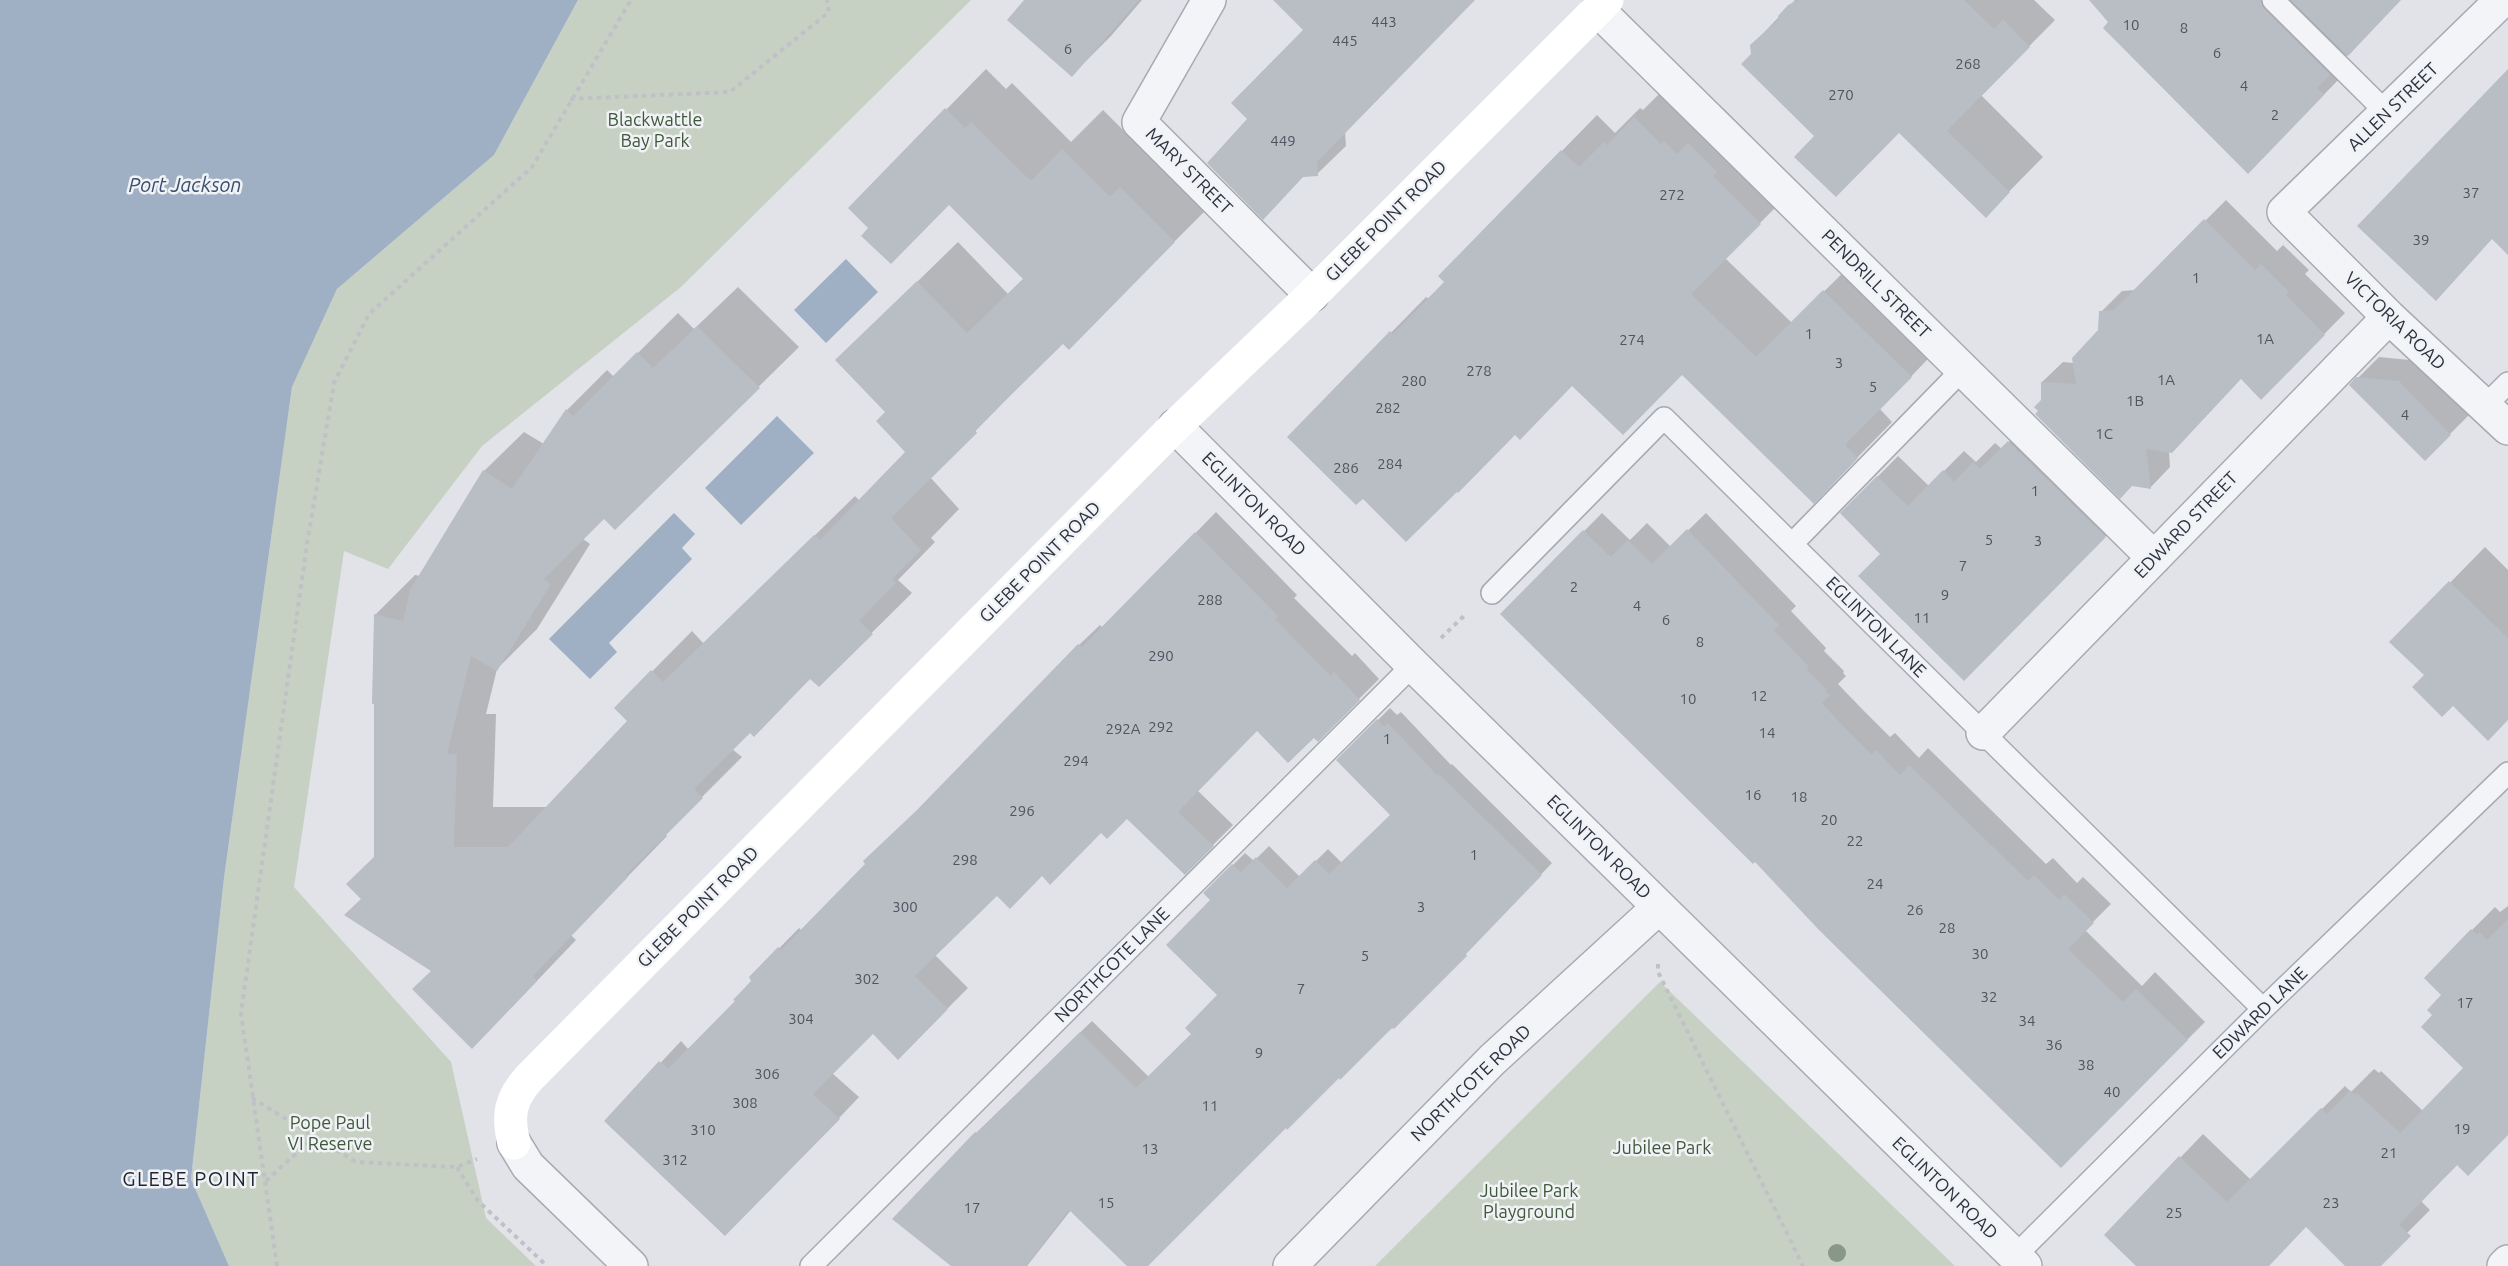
<!DOCTYPE html>
<html>
<head>
<meta charset="utf-8">
<style>
  body { margin:0 }
  canvas { display:block; background:#e1e3e8 }
</style>
</head>
<body>
<canvas width="2508" height="1266"></canvas>
<script>
const g = document.querySelector('canvas').getContext('2d');
g.lineJoin = 'round';
function fillPath(path, color) {
  g.fillStyle = color;
  g.fill(path, 'evenodd');
}
function trace(path, color, width, dash) {
  g.strokeStyle = color;
  g.lineWidth = width;
  g.lineCap = dash ? 'butt' : 'round';
  g.setLineDash(dash || []);
  g.stroke(path);
}
function write(font, color, halo, rows, align = 'center') {
  g.font = font + ' Ubuntu,sans-serif';
  g.lineWidth = 5;
  g.setLineDash([]);
  g.textBaseline = 'middle';
  g.strokeStyle = halo;
  g.fillStyle = color;
  for (const [text, x, y, turn = 0] of rows) {
    g.save();
    g.translate(x, y);
    g.rotate((+turn || 0) * Math.PI / 180);
    g.textAlign = isNaN(turn) ? turn : align;
    if (halo) g.strokeText(text, 0, 0);
    g.fillText(text, 0, 0);
    g.restore();
  }
}
fillPath(new Path2D(`
  M 578,0 L 971,0 L 681,287 L 482,446 L 388,569 L 344,551 L 294,887 L 451,1062 L 486,1218 L 536,1266 L 229,1266 L 191,1179 L 224,878 L 292,387 L 337,289 L 494,155 Z
  M 1660,982 L 1955,1266 L 1375,1266 Z`), '#c6d1c3');
fillPath(new Path2D(`
  M 0,0 L 578,0 L 494,155 L 337,289 L 292,387 L 224,878 L 191,1179 L 229,1266 L 0,1266 Z
  M 846,259 L 878,292 L 826,343 L 794,310 Z
  M 777,416 L 814,453 L 741,525 L 705,488 Z
  M 674,513 L 695,534 L 682,548 L 692,559 L 609,643 L 617,652 L 590,679 L 549,639 Z`), '#a0b0c4');
fillPath(new Path2D(`
  M 1026,0 L 1142,0 L 1111,36 L 1072,75 Z
  M 1285,0 L 1474,0 L 1345,132 L 1346,146 L 1317,174 L 1249,119 L 1305,30 Z
  M 1795,0 L 2034,0 L 2055,20 L 1981,95 L 2043,157 L 1986,215 L 1900,131 L 1816,136 L 1753,54 L 1752,45 Z
  M 2122,0 L 2400,0 L 2336,67 L 2344,74 L 2269,151 Z
  M 986,69 L 1006,89 L 1012,83 L 1071,142 L 1103,110 L 1151,158 L 1161,148 L 1214,202 L 1069,347 L 1063,342 L 930,477 L 959,509 L 931,538 L 935,542 L 898,580 L 912,593 L 819,685 L 811,678 L 732,749 L 742,757 L 665,834 L 667,836 L 571,935 L 576,940 L 512,1007 L 433,970 L 363,898 L 375,856 L 375,615 L 415,575 L 420,576 L 484,471 L 524,432 L 544,444 L 567,410 L 607,370 L 614,377 L 678,313 L 694,329 L 738,287 L 799,347 L 615,528 L 604,517 L 583,539 L 590,544 L 537,629 L 497,669 L 486,714 L 496,714 L 493,807 L 547,807 L 629,721 L 616,708 L 692,631 L 704,644 L 855,496 L 860,501 L 907,452 L 887,412 L 877,321 L 958,242 L 1008,294 L 1024,278 L 949,203 L 870,228 L 850,208 Z
  M 1670,83 L 1713,120 L 1724,109 L 1751,136 L 1747,140 L 1795,188 L 1725,258 L 1792,323 L 1860,256 L 1946,340 L 1880,409 L 1892,422 L 1849,466 L 1683,373 L 1573,384 L 1515,433 L 1363,497 L 1289,437 L 1426,297 L 1429,299 L 1446,281 L 1440,276 L 1597,115 L 1615,133 L 1640,108 L 1643,110 Z
  M 2226,200 L 2277,251 L 2283,245 L 2309,270 L 2305,274 L 2345,313 L 2261,398 L 2245,373 L 2169,451 L 2170,467 L 2150,488 L 2043,400 L 2042,382 L 2063,362 L 2074,363 L 2100,330 L 2101,312 L 2122,291 L 2136,290 Z
  M 2379,357 L 2420,361 L 2471,413 L 2425,459 L 2351,385 Z
  M 2030,421 L 2126,515 L 1964,679 L 1882,554 L 1842,513 L 1898,456 L 1929,486 L 1964,451 L 1976,462 L 1995,443 L 2002,449 Z
  M 1216,512 L 1297,595 L 1294,598 L 1352,656 L 1355,653 L 1379,679 L 1318,740 L 1314,736 L 1257,729 L 1197,790 L 1233,825 L 1185,873 L 1128,817 L 1101,831 L 1042,875 L 997,894 L 935,955 L 968,988 L 898,1058 L 873,1032 L 832,1073 L 859,1097 L 805,1154 L 606,1121 L 681,1041 L 689,1050 L 737,1001 L 754,981 L 751,977 L 799,928 L 802,931 L 1079,645 L 1100,625 L 1103,628 Z
  M 1602,513 L 1630,540 L 1647,523 L 1671,547 L 1706,513 L 1796,606 L 1791,611 L 1826,648 L 1824,651 L 1844,671 L 1843,673 L 1846,676 L 1838,684 L 1863,710 L 1890,737 L 1895,733 L 1919,758 L 1928,748 L 2046,864 L 2053,858 L 2077,883 L 2083,877 L 2111,904 L 2085,930 L 2142,986 L 2155,972 L 2205,1022 L 2061,1166 L 1755,860 L 1502,614 Z
  M 2485,547 L 2508,570 L 2508,718 L 2426,675 L 2392,642 Z
  M 1390,708 L 1397,715 L 1401,712 L 1451,765 L 1452,764 L 1552,863 L 1406,1015 L 1286,1126 L 1146,1266 L 1129,1266 L 1071,1210 L 1027,1266 L 954,1266 L 976,1133 L 1092,1021 L 1149,1077 L 1193,1034 L 1219,995 L 1212,900 L 1205,893 L 1245,853 L 1254,861 L 1269,846 L 1300,877 L 1328,849 L 1342,863 L 1392,815 L 1338,760 Z
  M 2508,906 L 2508,1133 L 2458,1164 L 2421,1201 L 2430,1210 L 2374,1266 L 2347,1266 L 2306,1226 L 2268,1266 L 2138,1266 L 2106,1235 L 2203,1134 L 2251,1180 L 2345,1086 L 2351,1092 L 2374,1069 L 2379,1073 L 2381,1071 L 2423,1111 L 2466,1068 L 2434,1015 L 2472,930 L 2495,907 L 2500,912 Z`), '#0003');
fillPath(new Path2D(`
  M 1024,0 L 1139,0 L 1072,77 L 1007,20 Z
  M 1273,0 L 1475,0 L 1317,162 L 1318,176 L 1303,177 L 1263,220 L 1207,163 L 1247,119 L 1231,103 L 1303,30 Z
  M 1799,0 L 1964,0 L 1994,29 L 2003,19 L 2030,47 L 1947,131 L 2010,192 L 1986,218 L 1899,133 L 1836,197 L 1794,157 L 1814,136 L 1741,64 L 1751,54 L 1750,45 L 1778,20 L 1778,16 L 1788,5 Z
  M 2089,0 L 2261,0 L 2264,9 L 2330,75 L 2317,88 L 2324,95 L 2248,174 L 2103,28 L 2108,22 Z
  M 2291,0 L 2401,0 L 2348,56 Z
  M 2508,69 L 2508,255 L 2492,239 L 2436,301 L 2357,226 Z
  M 945,108 L 965,128 L 971,122 L 1031,181 L 1062,149 L 1110,197 L 1120,187 L 1175,242 L 1069,350 L 1063,344 L 975,430 L 977,433 L 891,518 L 921,550 L 892,579 L 896,583 L 859,621 L 873,634 L 819,687 L 810,679 L 754,737 L 750,733 L 694,789 L 703,798 L 626,875 L 628,877 L 533,976 L 537,981 L 472,1049 L 412,989 L 431,971 L 344,915 L 361,899 L 346,884 L 374,857 L 374,704 L 372,704 L 374,614 L 403,621 L 410,590 L 483,470 L 512,489 L 566,409 L 573,416 L 637,352 L 653,368 L 697,326 L 760,388 L 615,530 L 604,519 L 544,579 L 551,584 L 497,671 L 471,656 L 447,754 L 457,754 L 454,847 L 508,847 L 627,721 L 614,708 L 651,670 L 663,682 L 814,535 L 820,540 L 905,452 L 876,421 L 885,412 L 835,360 L 917,281 L 967,333 L 1023,279 L 949,205 L 891,264 L 861,236 L 868,228 L 848,208 Z
  M 1634,117 L 1661,144 L 1664,141 L 1677,154 L 1688,143 L 1717,172 L 1713,176 L 1761,224 L 1691,294 L 1756,357 L 1823,290 L 1912,377 L 1845,445 L 1858,458 L 1814,504 L 1682,375 L 1623,435 L 1572,386 L 1520,440 L 1515,435 L 1458,493 L 1457,492 L 1406,542 L 1363,499 L 1356,505 L 1287,437 L 1390,331 L 1393,334 L 1444,282 L 1438,276 L 1561,150 L 1579,167 L 1604,142 L 1607,145 Z
  M 2204,219 L 2255,270 L 2261,264 L 2289,292 L 2286,295 L 2325,335 L 2261,400 L 2241,379 L 2172,453 L 2146,449 L 2151,489 L 2132,486 L 2120,499 L 2035,414 L 2038,411 L 2034,407 L 2041,400 L 2041,382 L 2076,384 L 2072,358 L 2098,330 L 2099,311 L 2114,310 Z
  M 2356,377 L 2399,381 L 2451,435 L 2425,461 L 2349,385 Z
  M 2008,441 L 2106,537 L 1964,681 L 1858,576 L 1880,554 L 1840,513 L 1877,476 L 1908,506 L 1943,470 L 1954,482 L 1973,462 L 1980,469 Z
  M 1687,529 L 1779,625 L 1774,630 L 1809,667 L 1807,670 L 1827,690 L 1826,692 L 1830,695 L 1822,703 L 1845,728 L 1871,754 L 1876,750 L 1900,775 L 1909,765 L 2028,881 L 2034,875 L 2059,900 L 2064,894 L 2094,923 L 2068,949 L 2123,1002 L 2136,989 L 2188,1040 L 2061,1168 L 1819,930 L 1755,862 L 1753,864 L 1500,614 L 1583,530 L 1611,557 L 1628,540 L 1652,564 Z
  M 1195,532 L 1278,616 L 1275,619 L 1331,676 L 1334,672 L 1360,700 L 1318,742 L 1314,738 L 1288,763 L 1257,731 L 1178,812 L 1214,846 L 1185,875 L 1127,819 L 1107,839 L 1101,833 L 1050,885 L 1042,876 L 1010,909 L 997,896 L 915,976 L 948,1009 L 898,1060 L 873,1034 L 813,1094 L 840,1119 L 725,1236 L 604,1121 L 659,1061 L 668,1069 L 735,1001 L 733,1000 L 751,981 L 749,977 L 778,947 L 781,950 L 865,864 L 863,861 L 917,810 L 1078,644 L 1082,647 Z
  M 2449,581 L 2508,638 L 2508,720 L 2488,741 L 2453,706 L 2442,717 L 2412,687 L 2424,675 L 2389,642 Z
  M 1377,719 L 1384,726 L 1388,723 L 1438,776 L 1439,774 L 1542,875 L 1466,954 L 1467,956 L 1394,1029 L 1392,1028 L 1340,1080 L 1339,1078 L 1287,1130 L 1286,1128 L 1148,1266 L 1127,1266 L 1069,1210 L 1026,1266 L 951,1266 L 892,1219 L 975,1132 L 977,1133 L 1080,1032 L 1136,1088 L 1191,1034 L 1185,1028 L 1217,995 L 1166,945 L 1210,900 L 1203,893 L 1232,864 L 1241,872 L 1256,857 L 1287,888 L 1315,860 L 1329,874 L 1390,815 L 1336,760 Z
  M 2508,919 L 2508,1135 L 2468,1176 L 2457,1165 L 2399,1225 L 2411,1236 L 2381,1266 L 2345,1266 L 2306,1227 L 2269,1266 L 2136,1266 L 2104,1235 L 2179,1156 L 2227,1202 L 2321,1108 L 2327,1114 L 2350,1090 L 2355,1095 L 2357,1093 L 2400,1133 L 2463,1068 L 2421,1027 L 2432,1015 L 2427,1010 L 2441,995 L 2424,978 L 2471,929 L 2476,934 L 2480,932 L 2487,940 Z`), '#b9bdc4');
const lane = new Path2D(`
  M 2273,0 L 2387,113
  M 2485,406 L 2508,383
  M 1792,544 L 1962,370
  M 1492,593 L 1664,418 L 2263,1009
  M 2015,1256 L 2263,1009 L 2508,773
  M 811,1266 L 1413,665`);
const street = new Path2D(`
  M 1209,0 L 1139,122 L 1312,295
  M 2502,0 L 2284,212 L 2389,317 L 2508,428
  M 1598,10 L 2154,558
  M 1175,426 L 1413,665 L 2025,1266
  M 1983,733 L 2389,317
  M 514,1143 L 528,1166 L 631,1266
  M 1290,1266 L 1492,1060 L 1659,907
  M 2504,1266 L 2508,1262`);
trace(lane, '#a7aab2', 24);
trace(street, '#a7aab2', 36);
trace(new Path2D(`
  M 570,99 L 730,92 L 829,12 L 827,0
  M 1441,638 L 1466,614
  M 1658,964 L 1658,972 L 1803,1266
  M 252,1098 L 356,1162 L 457,1167 L 477,1159
  M 457,1167 L 478,1201 L 547,1266
  M 266,1181 L 314,1137
  M 277,1266 L 241,1013 L 307,544 L 334,383 L 369,314 L 532,167 L 631,0`), '#bfc1c7', 4, [4.5, 4.5]);
trace(lane, '#f3f4f7', 21);
trace(street, '#f3f4f7', 33);
trace(new Path2D(`
  M 514,1143 C 507,1116 510,1099 529,1078 L 1175,426 L 1312,295 L 1607,0`), '#fff', 33);
g.fillStyle = '#879788';
for (const [x, y] of [
  [1837,1253]
]) {
  g.beginPath();
  g.arc(x, y, 9, 0, 2 * Math.PI);
  g.fill();
}
write('15px', '#4e5460', null, [
  ["443",1384,22],
  ["10",2131,25],
  ["8",2184,28],
  ["445",1345,41],
  ["6",1068,49],
  ["6",2217,53],
  ["268",1968,64],
  ["4",2244,86],
  ["270",1841,95],
  ["2",2275,115],
  ["449",1283,141],
  ["37",2471,193],
  ["272",1672,195],
  ["39",2421,240],
  ["1",2196,278],
  ["1",1809,334],
  ["1A",2265,339],
  ["274",1632,340],
  ["3",1839,363],
  ["278",1479,371],
  ["1A",2166,380],
  ["280",1414,381],
  ["5",1873,387],
  ["1B",2135,401],
  ["282",1388,408],
  ["4",2405,415],
  ["1C",2104,434],
  ["284",1390,464],
  ["286",1346,468],
  ["1",2035,491],
  ["5",1989,540],
  ["3",2038,541],
  ["7",1963,566],
  ["2",1574,587],
  ["9",1945,595],
  ["288",1210,600],
  ["4",1637,606],
  ["11",1922,618],
  ["6",1666,620],
  ["8",1700,642],
  ["290",1161,656],
  ["12",1759,696],
  ["10",1688,699],
  ["292",1161,727],
  ["292A",1123,729],
  ["14",1767,733],
  ["1",1387,739],
  ["294",1076,761],
  ["16",1753,795],
  ["18",1799,797],
  ["296",1022,811],
  ["20",1829,820],
  ["22",1855,841],
  ["1",1474,855],
  ["298",965,860],
  ["24",1875,884],
  ["300",905,907],
  ["3",1421,907],
  ["26",1915,910],
  ["28",1947,928],
  ["30",1980,954],
  ["5",1365,956],
  ["302",867,979],
  ["7",1301,989],
  ["32",1989,997],
  ["17",2465,1003],
  ["304",801,1019],
  ["34",2027,1021],
  ["36",2054,1045],
  ["9",1259,1053],
  ["38",2086,1065],
  ["306",767,1074],
  ["40",2112,1092],
  ["308",745,1103],
  ["11",1210,1106],
  ["19",2462,1129],
  ["310",703,1130],
  ["13",1150,1149],
  ["21",2389,1153],
  ["312",675,1160],
  ["15",1106,1203],
  ["23",2331,1203],
  ["17",972,1208],
  ["25",2174,1213]
]);
write('18px', '#2b313e', '#f0f2f6', [
  ["ALLEN STREET",2393,107,-44],
  ["MARY STREET",1189,171,45],
  ["GLEBE POINT ROAD",1386,221,-45],
  ["PENDRILL STREET",1876,284,45],
  ["VICTORIA ROAD",2395,321,44],
  ["EGLINTON ROAD",1254,504,45],
  ["EDWARD STREET",2186,525,-46],
  ["GLEBE POINT ROAD",1040,562,-45],
  ["EGLINTON LANE",1876,627,45],
  ["EGLINTON ROAD",1599,847,45],
  ["GLEBE POINT ROAD",698,907,-45],
  ["NORTHCOTE LANE",1112,965,-45],
  ["EDWARD LANE",2260,1013,-44],
  ["NORTHCOTE ROAD",1471,1083,-44],
  ["EGLINTON ROAD",1945,1188,44]
]);
write('18px', '#3e583a', '#f0f2f6', [
  ["Blackwattle",655,120],
  ["Bay Park",655,141],
  ["Pope Paul",330,1123],
  ["VI Reserve",330,1144],
  ["Jubilee Park",1662,1148],
  ["Jubilee Park",1529,1191],
  ["Playground",1529,1212]
]);
write('italic 20px', '#3a4e6d', '#f0f2f6', [
  ["Port Jackson",185,185]
]);
g.letterSpacing = '1.5px';
write('20px', '#1d222f', '#f0f2f6', [
  ["GLEBE POINT",191,1179]
]);
g.letterSpacing = '0px';
</script>
</body>
</html>
